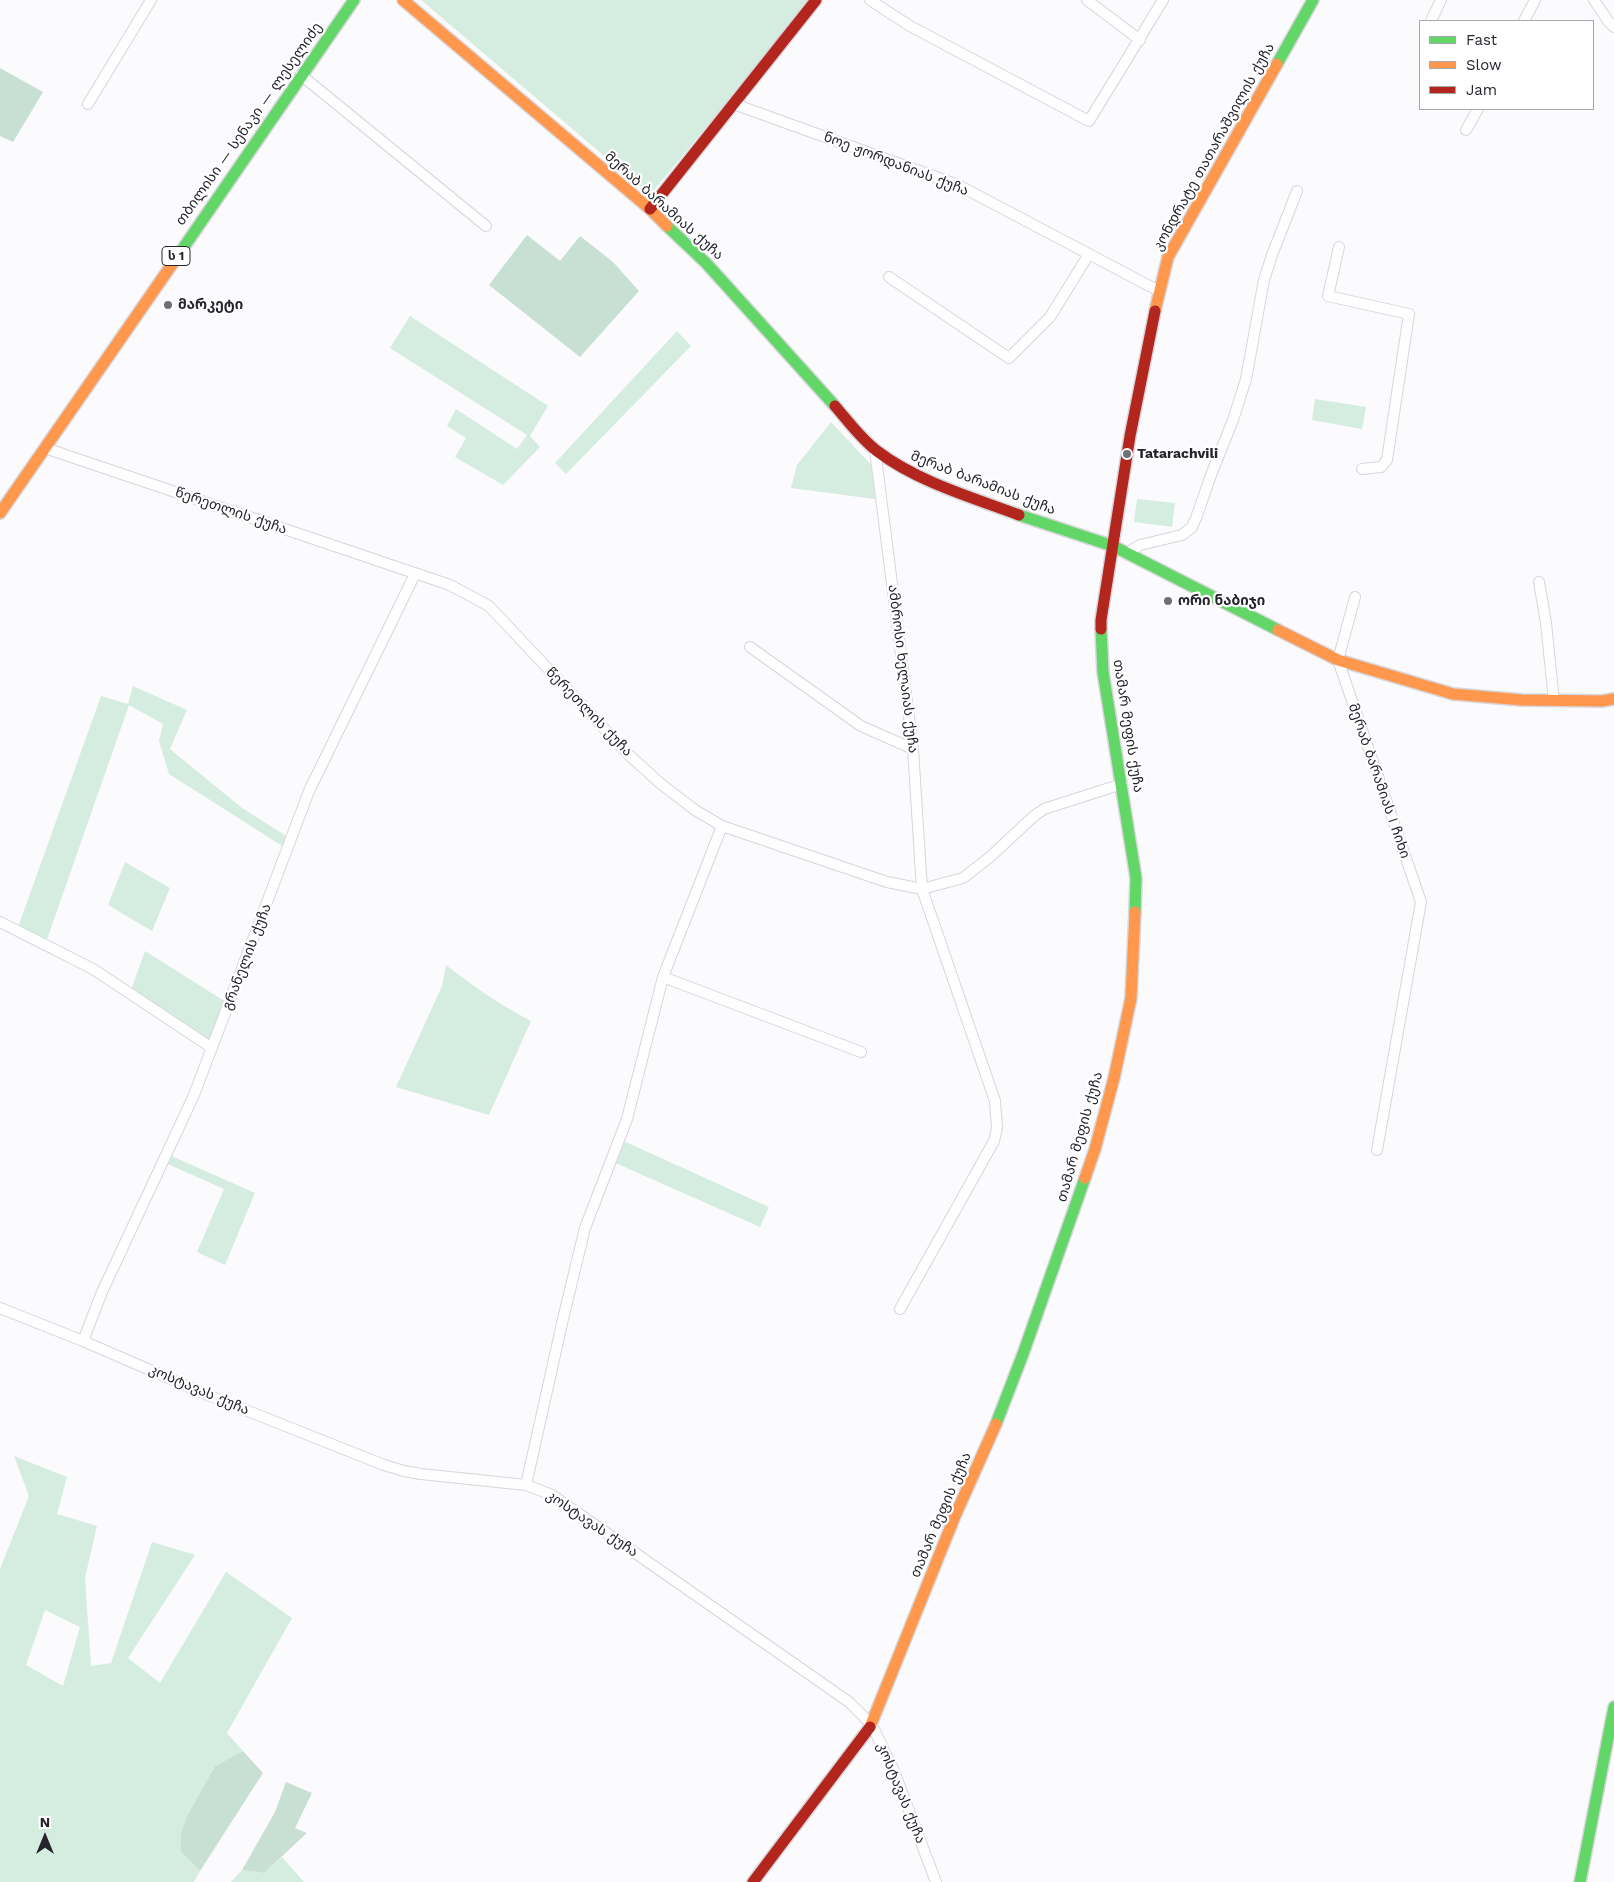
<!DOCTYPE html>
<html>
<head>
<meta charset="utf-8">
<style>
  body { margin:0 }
  #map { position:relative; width:1614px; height:1882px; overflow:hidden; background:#fbfafd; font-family:"Work Sans",sans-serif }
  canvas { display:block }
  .legend { position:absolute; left:1419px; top:20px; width:175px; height:90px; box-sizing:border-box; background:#fff; border:1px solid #a8a7ab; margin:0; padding:6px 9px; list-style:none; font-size:15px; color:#26242d }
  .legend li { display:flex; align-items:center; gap:10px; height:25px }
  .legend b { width:25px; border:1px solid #a8a7ab }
  .north { position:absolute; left:20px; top:1812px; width:50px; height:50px; -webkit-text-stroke:4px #fff; paint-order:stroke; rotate:0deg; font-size:14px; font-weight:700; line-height:20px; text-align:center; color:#26242d }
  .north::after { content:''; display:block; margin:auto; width:18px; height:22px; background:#26242d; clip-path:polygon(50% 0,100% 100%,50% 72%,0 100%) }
</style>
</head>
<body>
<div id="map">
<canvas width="1614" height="1882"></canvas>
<ul class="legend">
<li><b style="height:6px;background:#63d668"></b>Fast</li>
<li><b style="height:6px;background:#ff974d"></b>Slow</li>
<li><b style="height:6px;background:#b3261e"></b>Jam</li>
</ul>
<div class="north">N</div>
</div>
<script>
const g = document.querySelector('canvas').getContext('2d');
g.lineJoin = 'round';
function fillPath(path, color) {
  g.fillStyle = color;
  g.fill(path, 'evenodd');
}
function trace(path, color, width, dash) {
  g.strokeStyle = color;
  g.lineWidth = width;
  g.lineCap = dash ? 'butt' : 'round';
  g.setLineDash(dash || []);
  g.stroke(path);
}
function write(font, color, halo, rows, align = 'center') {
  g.font = font + ' "Work Sans","Noto Sans Georgian",sans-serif';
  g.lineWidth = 4.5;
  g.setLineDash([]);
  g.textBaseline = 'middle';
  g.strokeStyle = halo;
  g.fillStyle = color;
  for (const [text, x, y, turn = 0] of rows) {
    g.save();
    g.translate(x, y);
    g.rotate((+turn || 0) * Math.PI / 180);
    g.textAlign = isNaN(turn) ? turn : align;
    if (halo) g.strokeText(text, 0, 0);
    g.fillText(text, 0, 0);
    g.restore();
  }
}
fillPath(new Path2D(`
  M 421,0 L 811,0 L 650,195 Z
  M 410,316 L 548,406 L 530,436 L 540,447 L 503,485 L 455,457 L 466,438 L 447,426 L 456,409 L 517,449 L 527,435 L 390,348 Z
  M 677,331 L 691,346 L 566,474 L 555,463 Z
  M 1315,399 L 1366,407 L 1362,429 L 1312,420 Z
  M 831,422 L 878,472 L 882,500 L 791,488 L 797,465 Z
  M 1137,499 L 1175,503 L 1172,527 L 1134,522 Z
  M 133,686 L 187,710 L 170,749 L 242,808 L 291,839 L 287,849 L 169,774 L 159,741 L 163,724 L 129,705 L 45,945 L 17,930 L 101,696 L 128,704 Z
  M 125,862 L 170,888 L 152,931 L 108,905 Z
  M 145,951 L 229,1004 L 212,1048 L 130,993 Z
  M 446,965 C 473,986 500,1005 531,1021 L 489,1115 L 396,1087 L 442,986 Z
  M 619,1139 L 769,1207 L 760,1227 L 611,1161 Z
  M 167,1154 L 255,1193 L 225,1265 L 197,1252 L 224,1189 L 163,1162 Z
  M 14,1456 L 67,1477 L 57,1514 L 97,1526 L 85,1578 L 91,1666 L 111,1663 L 152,1542 L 195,1555 L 128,1658 L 160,1683 L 226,1572 L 292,1618 L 227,1733 L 243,1751 L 215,1766 L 188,1814 L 181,1852 L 200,1871 L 194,1882 L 0,1882 L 0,1569 L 29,1496 ZM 45,1610 L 80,1627 L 63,1686 L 26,1665 Z
  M 282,1857 L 304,1882 L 231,1882 L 242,1870 L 264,1873 Z`), '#d5ede1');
fillPath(new Path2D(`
  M 0,68 L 43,92 L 13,142 L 0,136 Z
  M 527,235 L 560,261 L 580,236 L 613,262 L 639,291 L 580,357 L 489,285 Z
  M 243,1751 L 263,1773 L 200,1871 L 181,1852 L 181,1833 L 188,1814 L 215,1766 Z
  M 286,1782 L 312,1793 L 295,1828 L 307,1833 L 264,1873 L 242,1870 L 275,1812 Z`), '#c8e0d4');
const street = new Path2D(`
  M 870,0 L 910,26 L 1089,121 L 1163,0
  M 1087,0 L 1140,40
  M 1594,0 L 1608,21 L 1614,27
  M 1431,21 L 1441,0
  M 1524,21 L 1535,0
  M 301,75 L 486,226
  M 88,104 L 151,0
  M 734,104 L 958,185 L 1159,291
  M 1466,130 L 1478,109
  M 1339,247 L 1328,296 L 1409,314 L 1387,460 L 1381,467 L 1362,469
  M 889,277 L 1009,358 L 1050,317 L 1089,254
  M 45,448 L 450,585 L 489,606 L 629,755 L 661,784 L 695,810 L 722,826 L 887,882 L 922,889 L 963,878 L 990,857 L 1034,816 L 1044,809 L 1122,784
  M 875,450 L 913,749 L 922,889 L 995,1101 L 997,1128 L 994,1141 L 900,1309
  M 1127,553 L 1140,545 L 1182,535 L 1192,527 L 1196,518 L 1211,475 L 1233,420 L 1246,379 L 1264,280 L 1272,255 L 1297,191
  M 1539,582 L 1546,623 L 1554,701
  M 1355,597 L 1338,660 L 1421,902 L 1377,1150
  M 750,647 L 861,726 L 913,749
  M 0,922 L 93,969 L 212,1048
  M 663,977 L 861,1052
  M 0,1308 L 83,1341 L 210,1396 L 384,1465 L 404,1471 L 421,1474 L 526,1485 L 552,1495 L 849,1702 L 872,1725 L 894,1771 L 936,1882
  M 83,1341 L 102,1292 L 194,1095 L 309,791 L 415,574
  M 526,1485 L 563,1319 L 585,1228 L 627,1119 L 663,977 L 722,826`);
const fast = new Path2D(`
  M 1277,64 L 1313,0
  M 667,226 L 706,263 L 835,406
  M 175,260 L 354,0
  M 1019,515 L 1113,546 L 1278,630
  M 1101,629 L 1103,672 L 1136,878 L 1135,912
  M 996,1424 L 1023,1354 L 1085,1178
  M 1580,1882 L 1614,1707`);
const slow = new Path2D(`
  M 403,0 L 650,209 L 667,226
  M 1155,311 L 1168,257 L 1277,64
  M 0,513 L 175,260
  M 1278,630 L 1338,660 L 1453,694 L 1522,700 L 1602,701 L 1614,699
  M 1085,1178 L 1095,1149 L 1114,1078 L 1131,998 L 1135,912
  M 870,1727 L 955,1516 L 996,1424`);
const jam = new Path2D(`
  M 650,209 L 816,0
  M 835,406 C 848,421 861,439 877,451 C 918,482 971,497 1019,515
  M 1101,629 L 1101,620 L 1130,436 L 1155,311
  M 753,1882 L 870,1727`);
trace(street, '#d7d6dc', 12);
trace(fast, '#d7d6dc', 14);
trace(slow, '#d7d6dc', 14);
trace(jam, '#d7d6dc', 14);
trace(street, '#fefeff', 10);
trace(fast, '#63d668', 11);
trace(slow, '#ff974d', 11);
trace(jam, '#b3261e', 11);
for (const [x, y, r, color] of [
  [168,305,5,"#716f76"],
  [1127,454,5,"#716f76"],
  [1168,601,5,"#716f76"]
]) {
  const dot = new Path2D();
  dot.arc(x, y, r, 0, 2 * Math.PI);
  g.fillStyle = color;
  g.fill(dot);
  trace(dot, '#fff', 2);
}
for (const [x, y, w] of [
  [176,256,28]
]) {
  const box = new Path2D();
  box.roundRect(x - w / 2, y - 9.5, w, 19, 4);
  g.fillStyle = '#fff';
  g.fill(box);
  trace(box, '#26242d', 1);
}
write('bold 12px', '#26242d', null, [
  ["ს 1",176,256]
]);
write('14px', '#26242d', '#fff', [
  ["თბილისი — სენაკი — ლესელიძე",249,124,-55],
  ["კონდრატე თათარაშვილის ქუჩა",1214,147,-61],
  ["ნოე ჟორდანიას ქუჩა",896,164,21],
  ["მერაბ ბარამიას ქუჩა",664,206,42],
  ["მერაბ ბარამიას ქუჩა",983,483,21],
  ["წერეთლის ქუჩა",231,511,19],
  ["ამბროსი ხელაიას ქუჩა",903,669,83],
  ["წერეთლის ქუჩა",589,712,46],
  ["თამარ მეფის ქუჩა",1128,726,81],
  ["მერაბ ბარამიას I ჩიხი",1379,781,71],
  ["გრანელის ქუჩა",247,957,-69],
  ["თამარ მეფის ქუჩა",1080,1137,-74],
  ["კოსტავას ქუჩა",199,1390,23],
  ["თამარ მეფის ქუჩა",941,1515,-67],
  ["კოსტავას ქუჩა",592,1524,34],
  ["კოსტავას ქუჩა",901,1793,68]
]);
write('bold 14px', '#26242d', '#fff', [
  ["მარკეტი",178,305],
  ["Tatarachvili",1137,454],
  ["ორი ნაბიჯი",1178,601]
], 'left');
</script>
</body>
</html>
